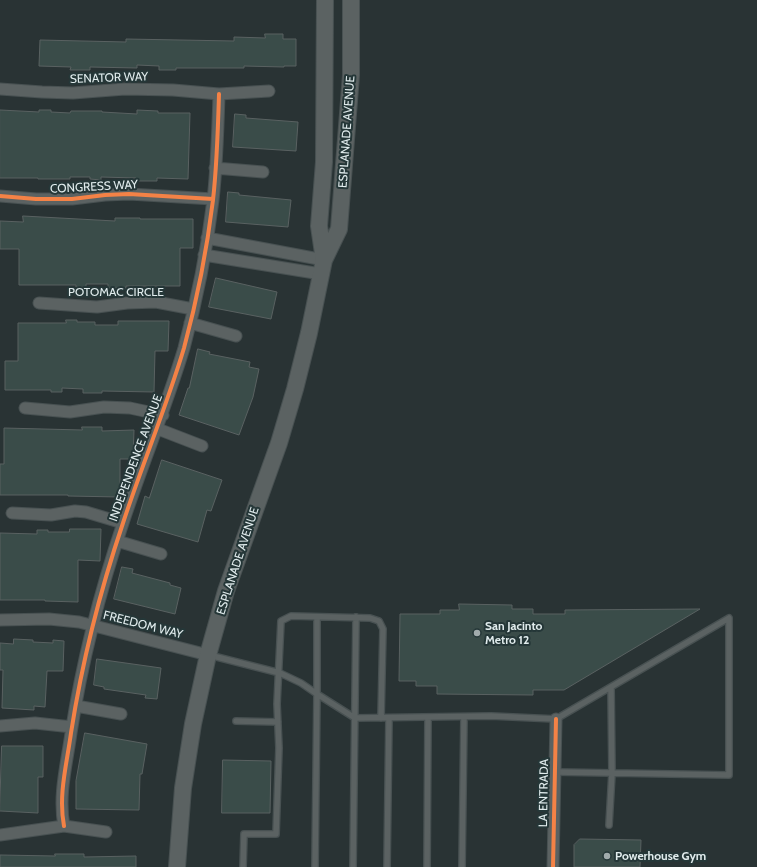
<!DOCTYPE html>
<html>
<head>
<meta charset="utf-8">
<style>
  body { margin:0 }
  canvas { display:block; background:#293334 }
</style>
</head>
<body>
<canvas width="757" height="867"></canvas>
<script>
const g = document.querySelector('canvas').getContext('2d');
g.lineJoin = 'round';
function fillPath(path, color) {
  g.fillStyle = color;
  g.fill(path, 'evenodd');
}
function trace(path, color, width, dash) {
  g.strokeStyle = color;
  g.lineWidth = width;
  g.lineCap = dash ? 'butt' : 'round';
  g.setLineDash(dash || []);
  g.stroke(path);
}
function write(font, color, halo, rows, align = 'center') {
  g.font = font + ' Cabin,sans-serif';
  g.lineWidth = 4;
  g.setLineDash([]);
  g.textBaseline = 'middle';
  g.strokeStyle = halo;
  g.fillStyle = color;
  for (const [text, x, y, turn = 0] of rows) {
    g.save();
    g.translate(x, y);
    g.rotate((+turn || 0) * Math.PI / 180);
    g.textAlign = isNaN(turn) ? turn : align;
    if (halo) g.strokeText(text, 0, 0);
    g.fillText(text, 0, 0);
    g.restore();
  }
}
const building = new Path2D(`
  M 265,34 L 283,34 L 283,39 L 296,39 L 296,66 L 284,66 L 284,67 L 244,66 L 244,68 L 176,68 L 176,70 L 159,70 L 159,66 L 137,65 L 137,68 L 90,67 L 90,70 L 70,70 L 71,67 L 39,66 L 40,40 L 126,42 L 126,39 L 234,41 L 234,37 L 265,38 Z
  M 0,110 L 39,112 L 39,110 L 51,110 L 51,112 L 70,113 L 71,111 L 102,111 L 102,112 L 137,114 L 137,110 L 158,111 L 158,113 L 190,113 L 188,179 L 157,178 L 157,181 L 136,181 L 136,178 L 101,177 L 101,180 L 90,179 L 90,177 L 70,177 L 70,179 L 38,179 L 38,178 L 0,178 Z
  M 235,114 L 246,115 L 246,118 L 298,122 L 296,151 L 233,147 Z
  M 228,192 L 239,193 L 239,195 L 291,200 L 288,227 L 226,222 Z
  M 23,216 L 115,221 L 115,218 L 140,218 L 140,219 L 193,219 L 193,248 L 180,248 L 180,286 L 126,286 L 126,288 L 108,288 L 108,284 L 86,284 L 86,287 L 76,287 L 76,285 L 19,285 L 19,249 L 0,249 L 0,221 L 23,222 Z
  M 216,278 L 277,292 L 271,319 L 209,307 Z
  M 66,320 L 77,320 L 77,322 L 95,322 L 95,325 L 118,325 L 118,321 L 169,321 L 168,351 L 155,351 L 154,392 L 102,391 L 102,393 L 83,393 L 83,389 L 62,388 L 62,392 L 51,392 L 51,390 L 5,390 L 5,361 L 18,361 L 18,323 L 66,323 Z
  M 198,349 L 210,352 L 209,354 L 250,362 L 249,367 L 259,369 L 253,397 L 239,435 L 179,415 L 188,388 L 189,388 Z
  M 82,427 L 102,427 L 102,431 L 134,430 L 133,459 L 120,459 L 120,497 L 68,496 L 68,495 L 0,495 L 0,464 L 4,464 L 4,428 L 82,430 Z
  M 162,460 L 222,480 L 211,511 L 207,510 L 198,542 L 137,524 L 145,496 L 149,498 Z
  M 70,529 L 101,529 L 100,561 L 78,560 L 78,602 L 45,601 L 45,600 L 0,600 L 0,533 L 37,534 L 37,530 L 48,530 L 48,532 L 69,532 Z
  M 122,567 L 133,569 L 132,573 L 170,583 L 170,585 L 181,588 L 175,614 L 114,599 Z
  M 459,604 L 512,605 L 512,609 L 533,609 L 533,614 L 565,614 L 565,610 L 700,609 L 564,690 L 533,690 L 533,695 L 437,694 L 437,686 L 416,686 L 416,681 L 399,681 L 400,614 L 440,614 L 440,610 L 459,610 Z
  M 14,639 L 33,640 L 33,642 L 53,643 L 53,640 L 64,641 L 63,671 L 47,671 L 45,707 L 34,706 L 34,710 L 2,708 L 3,670 L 0,670 L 0,643 L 13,644 Z
  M 97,659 L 161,668 L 157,699 L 145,698 L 146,695 L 104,689 L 104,687 L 94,685 Z
  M 85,733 L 147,744 L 142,774 L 140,774 L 139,810 L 76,809 L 76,781 Z
  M 2,746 L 43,746 L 43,777 L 38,777 L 38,813 L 0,811 Z
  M 223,760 L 271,761 L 270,813 L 222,813 Z
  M 580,839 L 641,840 L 640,867 L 574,867 L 574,845 Z
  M 55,854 L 84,854 L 84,857 L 136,856 L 136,867 L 0,867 L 0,855 L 55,856 Z`);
fillPath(building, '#3a4c49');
trace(building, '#596161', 1);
const lane = new Path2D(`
  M 209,655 L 280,673 L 301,683 L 317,694
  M 317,694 L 317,617
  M 236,721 L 278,722
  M 609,825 L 612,773 L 611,687
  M 243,867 L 244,834 L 276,834 L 279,748 L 277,704 L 281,621 L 291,616 L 370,618 L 379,621 L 383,629 L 381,718
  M 315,867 L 317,694 L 355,718 L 491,716 L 556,719 L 729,618 L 729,775 L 555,772
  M 353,867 L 356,617
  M 387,867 L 389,718
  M 427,867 L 428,718
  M 462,867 L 464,717`);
const street = new Path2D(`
  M 0,89 L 42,92 L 73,93 L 125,89 L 173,90 L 219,94 L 269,91
  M 215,168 L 263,172
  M 0,196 L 36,199 L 72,199 L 105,195 L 129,194 L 213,199
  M 207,238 L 324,260
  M 204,255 L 321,274
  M 39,303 L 97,307 L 127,303 L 156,302 L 193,309
  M 190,323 L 236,336
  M 25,408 L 70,412 L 104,407 L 130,408 L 163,415
  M 158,429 L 202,446
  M 12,513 L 51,515 L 75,511 L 86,512 L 123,523
  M 117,541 L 161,554
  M 0,620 L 49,619 L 79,622 L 208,655
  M 76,706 L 121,714
  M 0,726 L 35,723 L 72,727
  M 64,826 C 58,795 67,763 71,733 C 82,662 100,591 123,523 C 142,465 166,408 184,348 C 197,300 207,249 213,200 C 217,165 218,129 219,94
  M 0,835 L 64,826 L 106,832
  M 553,867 L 556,719`);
const secondary = new Path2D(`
  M 324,260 L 319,226 L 324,162 L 325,0
  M 177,867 L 183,788 L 193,724 L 208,655 L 226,591 L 279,443 L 295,389 L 309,333 L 324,260 L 339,229 L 351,75 L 351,0`);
trace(lane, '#485152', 8);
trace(street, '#485152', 13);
trace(secondary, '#485152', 18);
trace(lane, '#5b6262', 5.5);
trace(street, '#5b6262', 11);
trace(secondary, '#5b6262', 16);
trace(new Path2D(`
  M 0,196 L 36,199 L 72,199 L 105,195 L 129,194 L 213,199
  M 64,826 C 58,795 67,763 71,733 C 82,662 100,591 123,523 C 142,465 166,408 184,348 C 197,300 207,249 213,200 C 217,165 218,129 219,94
  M 553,867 L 556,719`), '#f48246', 4);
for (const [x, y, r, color] of [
  [477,633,4,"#a1abac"],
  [607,856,4,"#a1abac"]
]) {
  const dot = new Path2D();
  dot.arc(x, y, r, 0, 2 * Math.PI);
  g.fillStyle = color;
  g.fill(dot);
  trace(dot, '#253738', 1.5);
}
write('12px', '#e1eced', '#253738', [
  ["SENATOR WAY",109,78,-2],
  ["ESPLANADE AVENUE",347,132,-86],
  ["CONGRESS WAY",94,187,-3],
  ["POTOMAC CIRCLE",116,292],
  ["INDEPENDENCE AVENUE",136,458,-70],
  ["ESPLANADE AVENUE",238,561,-72],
  ["FREEDOM WAY",143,625,14],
  ["LA ENTRADA",544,793,-89]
]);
write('bold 12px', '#e1eced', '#253738', [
  ["San Jacinto",485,626],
  ["Metro 12",485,640],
  ["Powerhouse Gym",615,856]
], 'left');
</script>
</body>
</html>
